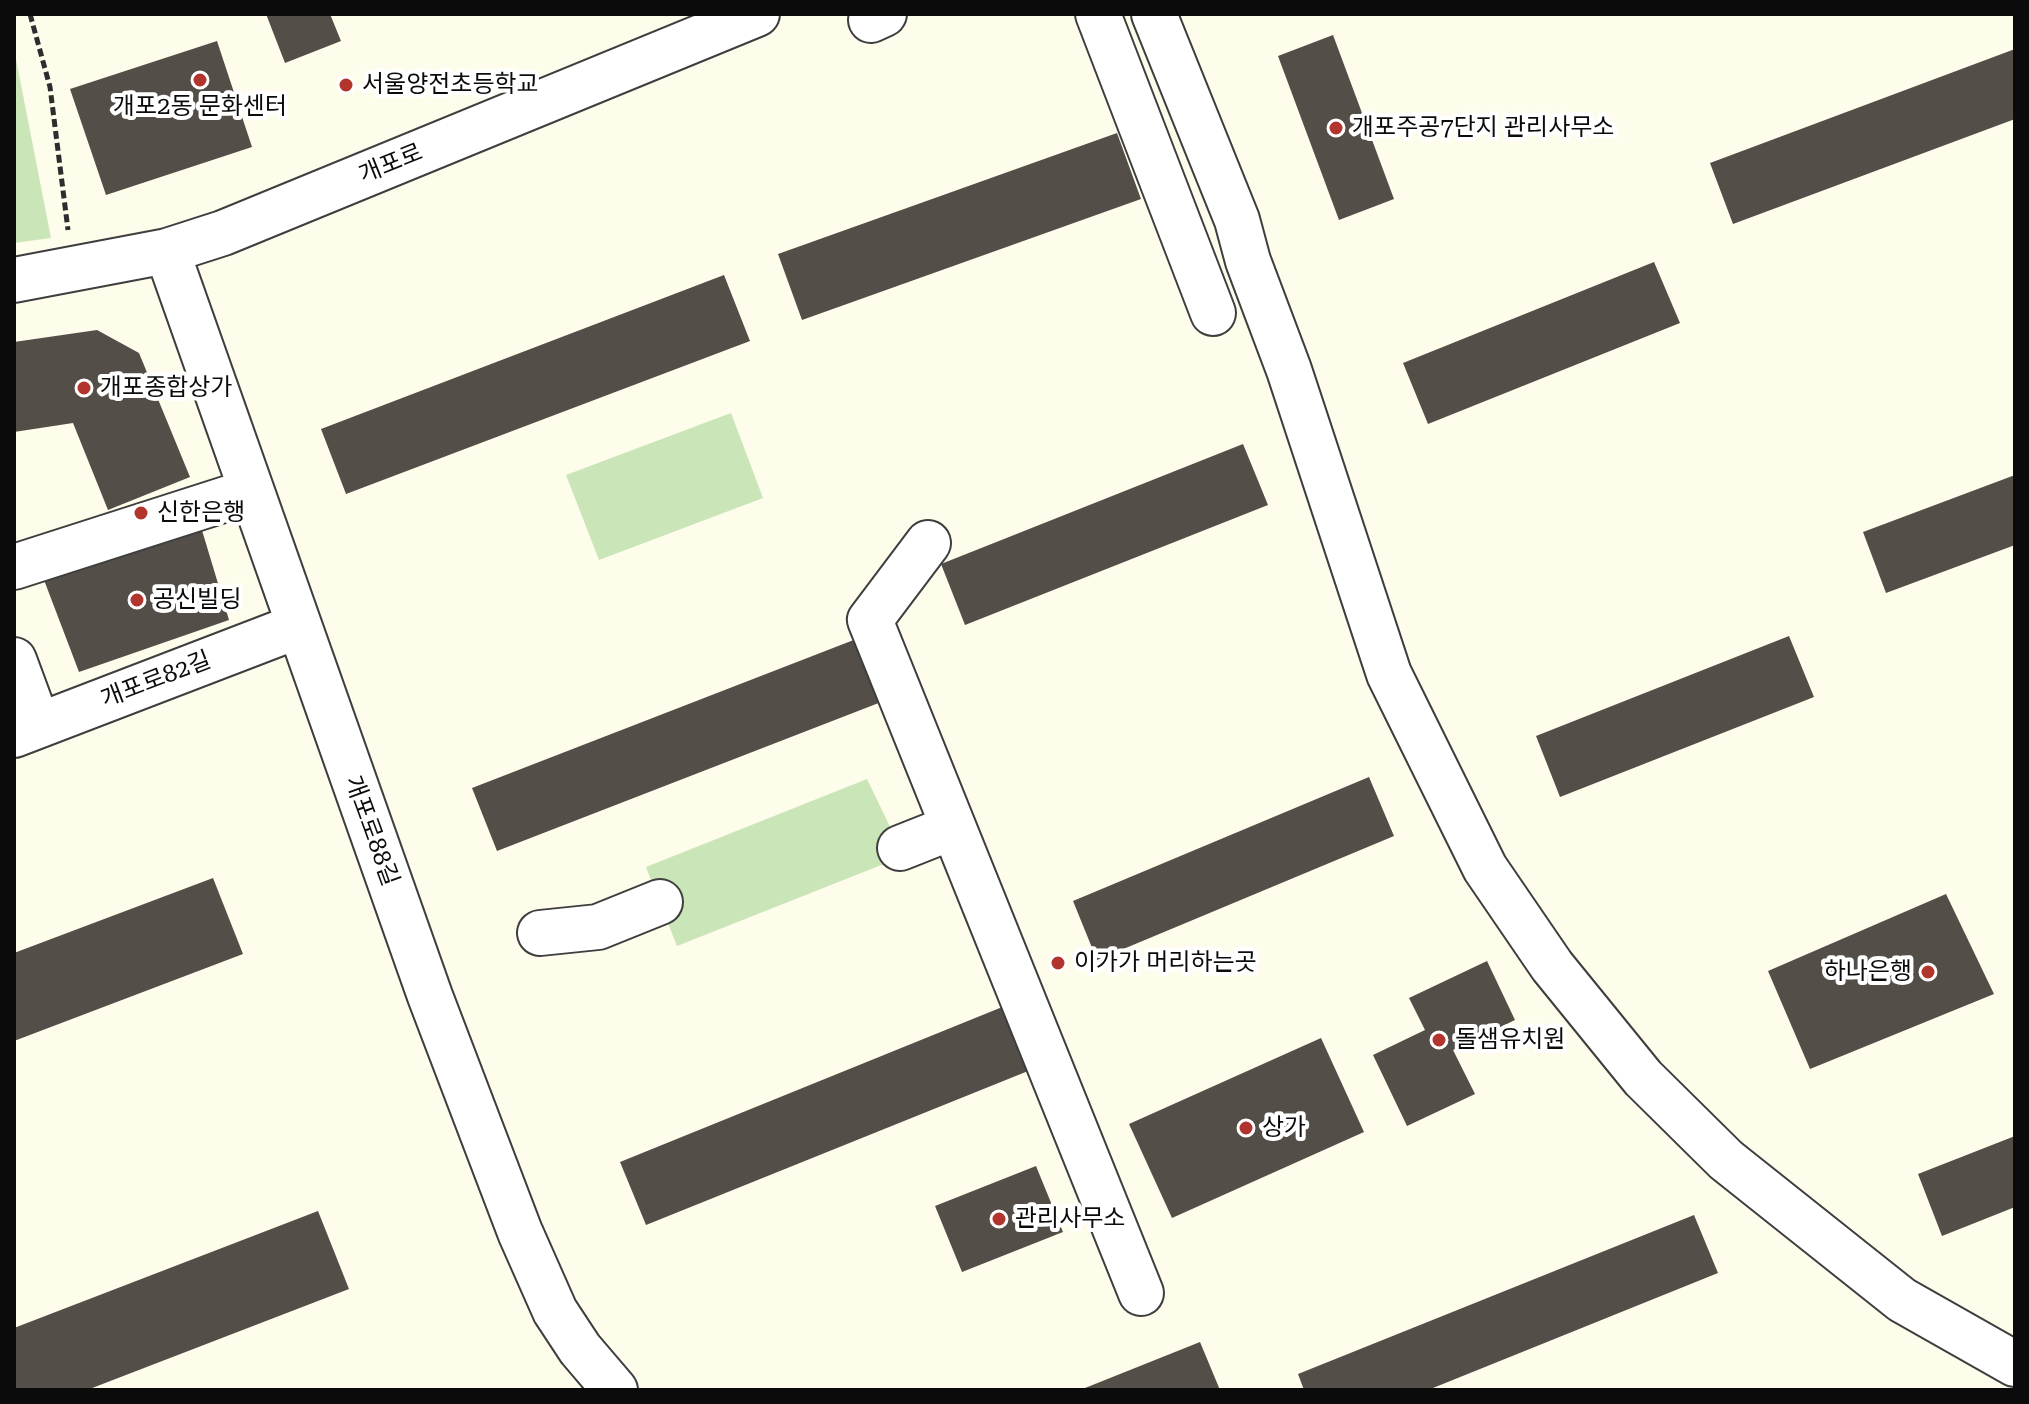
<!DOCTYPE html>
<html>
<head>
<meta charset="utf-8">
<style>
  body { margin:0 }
  #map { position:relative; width:2029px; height:1404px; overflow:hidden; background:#fefceb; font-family:"Roboto Serif",serif }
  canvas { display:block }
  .frame { position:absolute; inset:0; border:16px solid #0b0b0b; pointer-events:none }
</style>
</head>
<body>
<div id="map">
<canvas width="2029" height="1404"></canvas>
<div class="frame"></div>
</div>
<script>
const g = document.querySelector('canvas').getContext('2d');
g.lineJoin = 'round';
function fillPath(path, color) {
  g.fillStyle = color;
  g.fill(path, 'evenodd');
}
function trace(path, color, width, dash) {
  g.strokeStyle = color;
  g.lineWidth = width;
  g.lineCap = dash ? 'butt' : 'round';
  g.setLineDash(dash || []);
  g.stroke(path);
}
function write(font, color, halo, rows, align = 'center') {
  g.font = font + ' "Roboto Serif","Noto Sans KR",serif';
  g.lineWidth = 8;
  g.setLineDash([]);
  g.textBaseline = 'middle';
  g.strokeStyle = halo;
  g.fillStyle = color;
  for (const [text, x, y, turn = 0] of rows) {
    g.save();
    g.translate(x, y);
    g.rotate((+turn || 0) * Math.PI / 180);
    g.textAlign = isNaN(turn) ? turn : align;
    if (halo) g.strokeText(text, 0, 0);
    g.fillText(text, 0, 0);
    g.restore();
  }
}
fillPath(new Path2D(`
  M 14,49 L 51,238 L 14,243 Z
  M 731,413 L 763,498 L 599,560 L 566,475 Z
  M 867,779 L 904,856 L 677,946 L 646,867 Z`), '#cae5b7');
fillPath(new Path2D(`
  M 266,14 L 330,14 L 341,41 L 285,63 Z
  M 1333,35 L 1394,199 L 1339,220 L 1278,56 Z
  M 217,41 L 252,147 L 106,195 L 70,89 Z
  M 2015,49 L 2015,119 L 1733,224 L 1710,163 Z
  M 1117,133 L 1141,199 L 802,320 L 778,254 Z
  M 1654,262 L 1680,323 L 1428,424 L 1403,363 Z
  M 724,275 L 750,341 L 346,494 L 321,429 Z
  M 97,330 L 139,353 L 190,477 L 108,510 L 73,423 L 14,432 L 14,342 Z
  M 1243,444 L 1268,505 L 965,625 L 941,564 Z
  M 2015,475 L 2015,545 L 1886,593 L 1863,532 Z
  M 201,527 L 229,620 L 79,672 L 44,580 Z
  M 864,636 L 889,699 L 497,851 L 472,788 Z
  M 1789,636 L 1814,697 L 1560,797 L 1536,736 Z
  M 1369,777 L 1394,836 L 1097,960 L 1073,901 Z
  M 213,878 L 243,954 L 14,1041 L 14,953 Z
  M 1946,894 L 1994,994 L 1810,1069 L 1768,971 Z
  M 1487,961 L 1515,1020 L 1453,1050 L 1475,1094 L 1407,1126 L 1373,1055 L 1425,1030 L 1409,998 Z
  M 1022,999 L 1048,1063 L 646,1225 L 620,1162 Z
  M 1321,1038 L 1364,1132 L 1172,1218 L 1129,1124 Z
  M 2015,1136 L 2015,1207 L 1942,1236 L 1918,1174 Z
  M 1036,1166 L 1063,1232 L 962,1272 L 935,1206 Z
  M 318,1211 L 349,1289 L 87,1390 L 14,1390 L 14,1328 Z
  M 1694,1215 L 1718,1273 L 1428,1390 L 1304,1390 L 1298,1374 Z
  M 1200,1342 L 1220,1390 L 1080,1390 Z`), '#534e48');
const minor = new Path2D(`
  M 1098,14 L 1213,313
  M 1154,14 L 1237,220 L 1248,261 L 1289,370 L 1389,674 L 1485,868 L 1552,966 L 1643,1078 L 1726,1160 L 1902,1300 L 2015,1364
  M 871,20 L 884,14
  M 167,251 L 430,996 L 520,1232 L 555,1311 L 580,1349 L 615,1390
  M 14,280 L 167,251 L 223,233 L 757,14
  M 928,543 L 870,620 L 1141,1293
  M 14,567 L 251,491
  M 14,660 L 38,725
  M 14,735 L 298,626
  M 900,848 L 953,827
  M 540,933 L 598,927 L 660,902`);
trace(minor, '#3e3e3e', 48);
trace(new Path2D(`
  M 30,14 L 50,87 L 68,230`), '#2d2d2d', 5, [8, 4]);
trace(minor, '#fff', 44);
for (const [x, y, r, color] of [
  [200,80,8,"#b1352d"],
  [346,85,8,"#b1352d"],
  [1336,128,8,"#b1352d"],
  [84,388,8,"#b1352d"],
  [141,513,8,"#b1352d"],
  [137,600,8,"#b1352d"],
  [1058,963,8,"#b1352d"],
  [1928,972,8,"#b1352d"],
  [1439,1040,8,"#b1352d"],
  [1246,1128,8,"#b1352d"],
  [999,1219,8,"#b1352d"]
]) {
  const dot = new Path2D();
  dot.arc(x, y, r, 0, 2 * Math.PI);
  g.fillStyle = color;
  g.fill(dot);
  trace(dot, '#fff', 3);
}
write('24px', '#0b0b0b', '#fff', [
  ["서울양전초등학교",362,85],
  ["개포2동 문화센터",200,107,"center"],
  ["개포주공7단지 관리사무소",1352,128],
  ["개포종합상가",100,388],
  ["신한은행",157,513],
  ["공신빌딩",153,600],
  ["이가가 머리하는곳",1074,963],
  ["하나은행",1912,972,"right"],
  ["돌샘유치원",1455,1040],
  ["상가",1262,1128],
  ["관리사무소",1015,1219]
], 'left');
write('24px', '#0b0b0b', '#fff', [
  ["개포로",391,164,-22],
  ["개포로82길",156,680,-21],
  ["개포로88길",371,831,70]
]);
</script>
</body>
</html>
